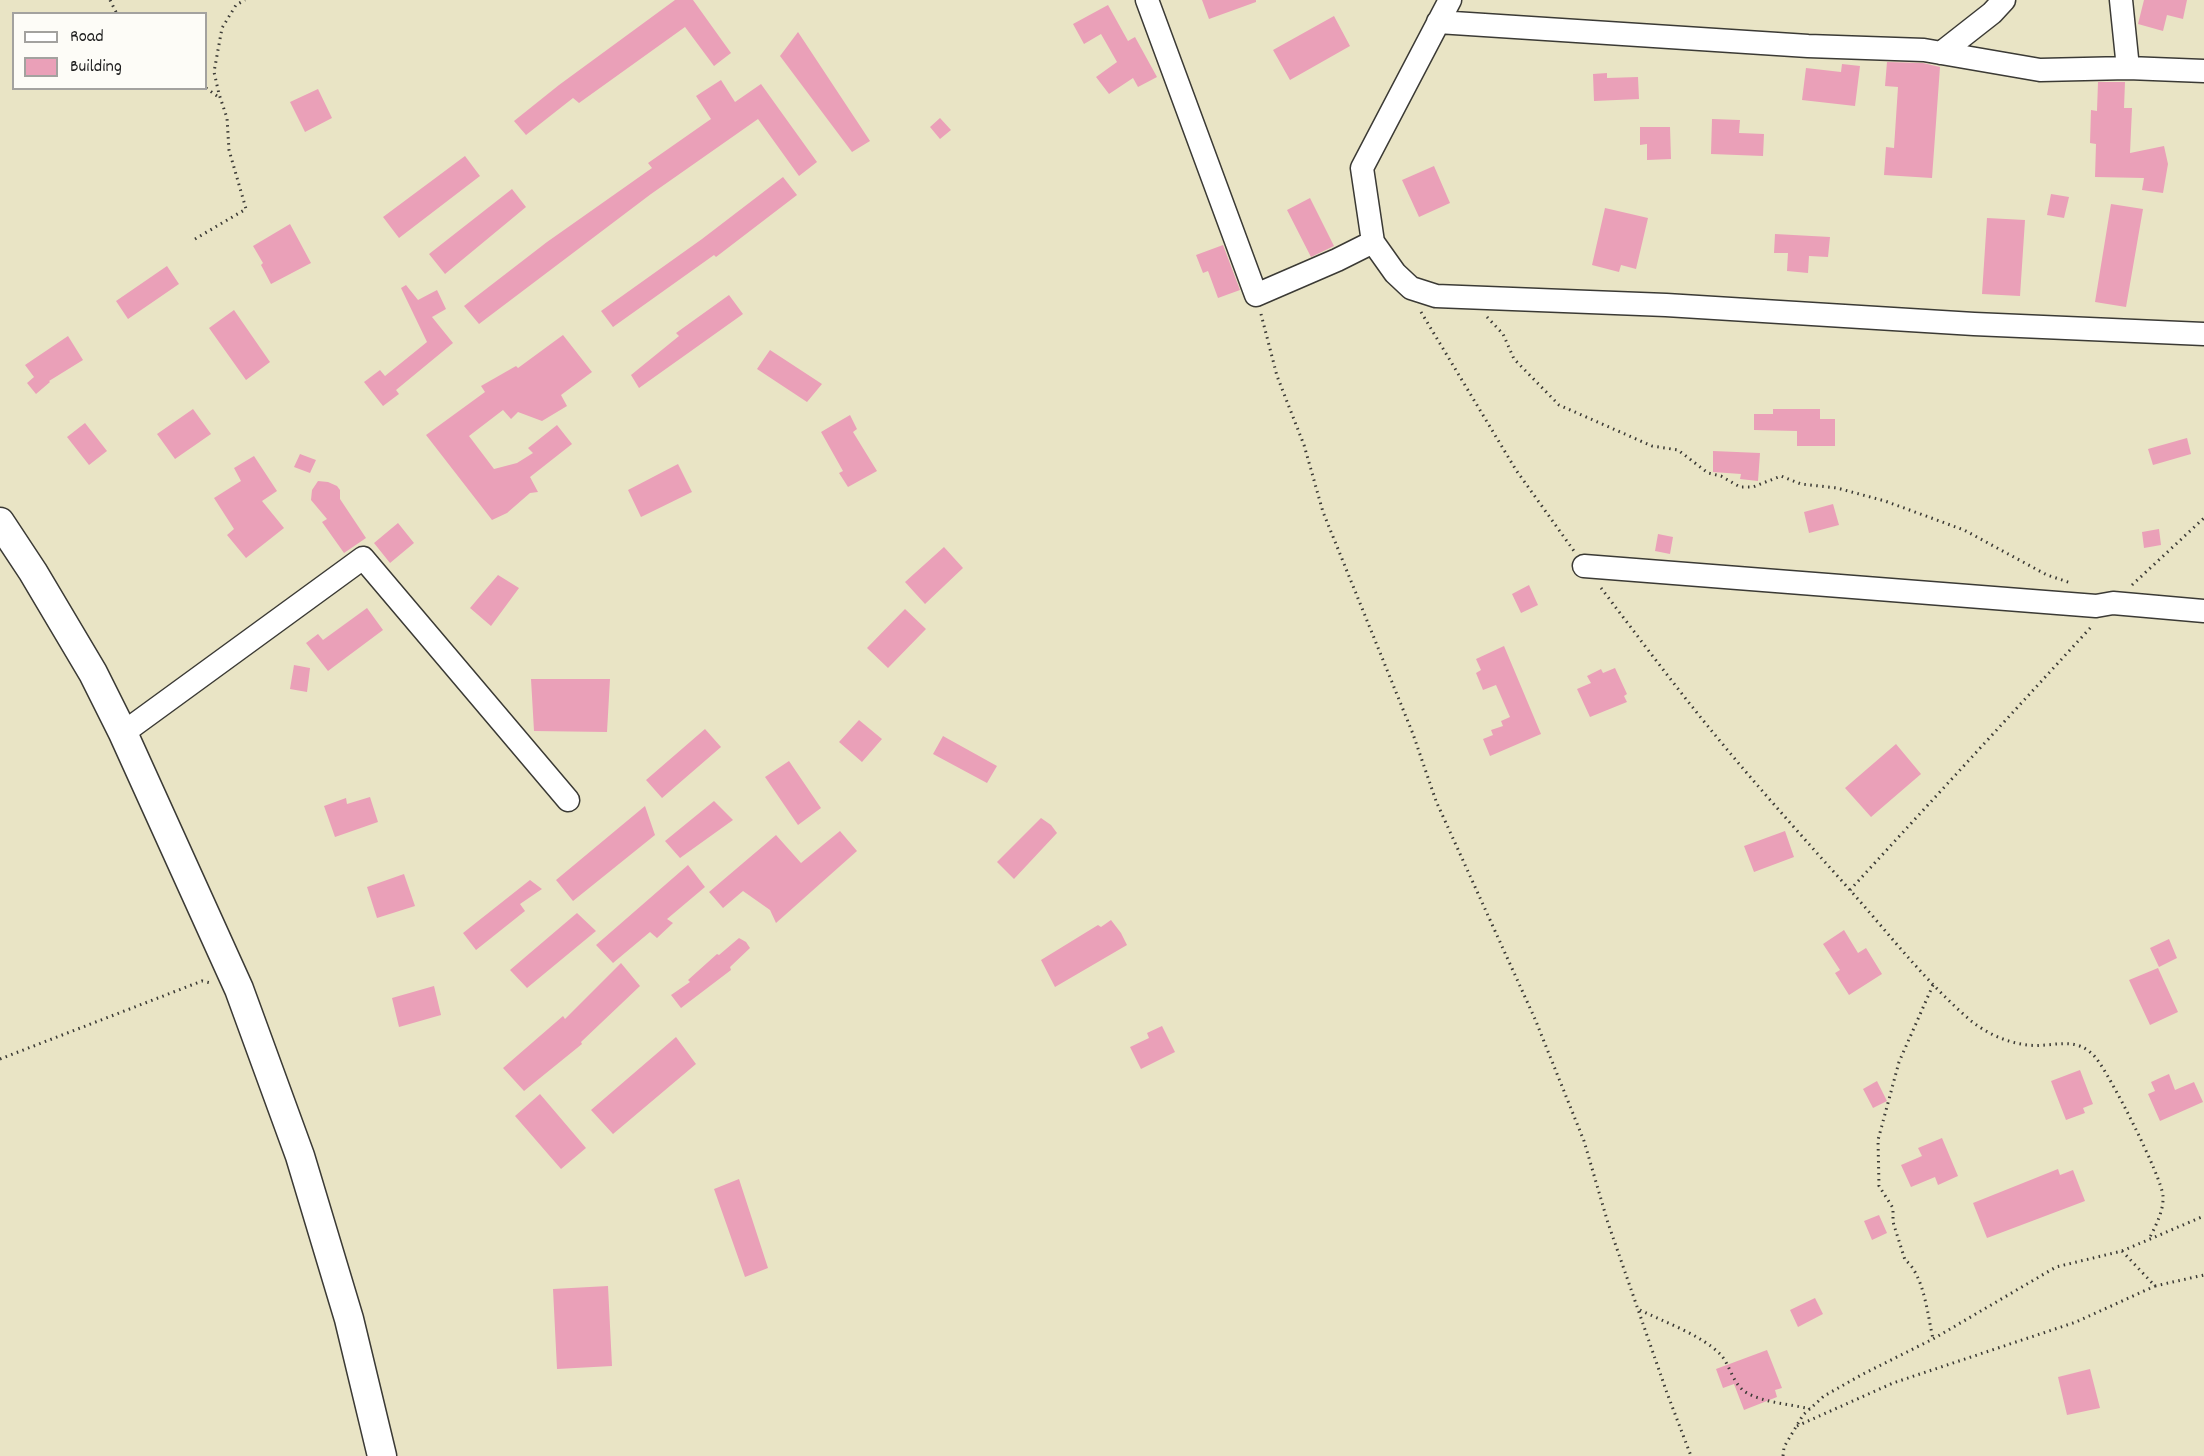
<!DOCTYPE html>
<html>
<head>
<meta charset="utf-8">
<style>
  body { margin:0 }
  #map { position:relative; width:2204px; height:1456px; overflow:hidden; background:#e9e4c5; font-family:Dekko,sans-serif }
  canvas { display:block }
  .legend { position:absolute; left:12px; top:12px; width:195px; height:78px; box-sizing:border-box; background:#fdfcf7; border:2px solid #a3a29f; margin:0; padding:8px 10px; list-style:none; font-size:18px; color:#1c1c1c }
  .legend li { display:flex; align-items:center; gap:12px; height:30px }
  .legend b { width:30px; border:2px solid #a3a29f }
</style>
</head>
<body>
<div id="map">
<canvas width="2204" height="1456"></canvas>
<ul class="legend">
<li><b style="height:8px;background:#fff"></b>Road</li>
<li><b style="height:16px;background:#eaa0b8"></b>Building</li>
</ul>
</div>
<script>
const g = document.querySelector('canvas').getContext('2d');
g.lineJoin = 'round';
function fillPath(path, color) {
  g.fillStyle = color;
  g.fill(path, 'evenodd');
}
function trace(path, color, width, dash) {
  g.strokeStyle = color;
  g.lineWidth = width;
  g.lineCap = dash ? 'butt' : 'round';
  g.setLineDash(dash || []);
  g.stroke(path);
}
fillPath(new Path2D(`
  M 675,0 L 693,0 L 731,53 L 714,66 L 685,27 L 579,103 L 573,98 L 526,135 L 514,121 L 559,85 Z
  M 1202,0 L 1256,0 L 1256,2 L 1209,19 Z
  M 2144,0 L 2187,0 L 2183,19 L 2167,15 L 2163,31 L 2138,24 Z
  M 1108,5 L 1128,41 L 1135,37 L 1157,77 L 1138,87 L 1133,78 L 1109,94 L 1096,77 L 1117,62 L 1101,34 L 1084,44 L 1073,24 Z
  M 1334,16 L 1350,46 L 1290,80 L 1273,50 Z
  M 798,32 L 870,141 L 852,152 L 780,56 Z
  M 1887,62 L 1923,63 L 1940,67 L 1932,178 L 1884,175 L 1886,147 L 1894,148 L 1898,87 L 1885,86 Z
  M 1842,64 L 1860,66 L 1855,106 L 1802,100 L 1806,68 L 1841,72 Z
  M 1607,73 L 1607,78 L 1638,77 L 1639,99 L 1594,101 L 1593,74 Z
  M 721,80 L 735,102 L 761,84 L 817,162 L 799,176 L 758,119 L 651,194 L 479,324 L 464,306 L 547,242 L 652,168 L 648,163 L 711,119 L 696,96 Z
  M 2098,82 L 2125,82 L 2124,108 L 2132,108 L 2130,153 L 2164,146 L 2168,164 L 2163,193 L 2142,190 L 2144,178 L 2095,177 L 2096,144 L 2090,143 L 2091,110 L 2097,111 Z
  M 318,89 L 332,118 L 305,132 L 290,102 Z
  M 940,118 L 951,130 L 940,139 L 930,127 Z
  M 1712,119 L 1740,120 L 1739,133 L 1764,134 L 1763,156 L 1711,154 Z
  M 1640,127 L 1670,127 L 1671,159 L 1647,160 L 1647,144 L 1640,145 Z
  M 465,156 L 480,176 L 399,238 L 383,217 Z
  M 1434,166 L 1450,203 L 1419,217 L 1402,180 Z
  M 783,177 L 797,195 L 716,257 L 714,255 L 613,327 L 601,311 L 702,239 Z
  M 512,189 L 526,207 L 445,274 L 429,254 Z
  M 2051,194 L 2069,197 L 2064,218 L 2047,215 Z
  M 1310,198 L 1334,246 L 1311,257 L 1287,210 Z
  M 2111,204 L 2143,209 L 2126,307 L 2095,302 Z
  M 1605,208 L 1648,218 L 1636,269 L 1621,265 L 1619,272 L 1592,265 Z
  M 1987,218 L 2025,220 L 2020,296 L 1982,294 Z
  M 290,224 L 311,263 L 271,284 L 261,265 L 263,263 L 253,246 Z
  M 1775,234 L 1830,237 L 1828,257 L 1809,256 L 1808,273 L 1787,271 L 1788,253 L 1774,253 Z
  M 1223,245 L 1240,290 L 1218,298 L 1208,271 L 1203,273 L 1196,255 Z
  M 167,266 L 179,284 L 128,319 L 116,301 Z
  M 406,285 L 418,300 L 437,290 L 446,309 L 432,317 L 453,343 L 396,390 L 399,394 L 383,406 L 364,382 L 380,370 L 385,376 L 427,342 L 401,288 Z
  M 729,295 L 743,314 L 639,388 L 631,375 L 679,336 L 676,333 Z
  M 234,310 L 270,362 L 246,380 L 209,328 Z
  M 563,335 L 592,372 L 561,395 L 567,406 L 542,421 L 518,412 L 511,419 L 503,410 L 469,436 L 494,469 L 517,463 L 533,453 L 528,448 L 557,425 L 572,444 L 530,477 L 538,492 L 530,493 L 507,513 L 492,520 L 426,435 L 485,392 L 481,386 L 516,366 L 518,368 Z
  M 68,336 L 83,360 L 49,381 L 50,382 L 36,394 L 27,383 L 34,377 L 25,365 Z
  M 770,350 L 822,384 L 807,402 L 757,369 Z
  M 193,409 L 211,434 L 175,459 L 157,434 Z
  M 1773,409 L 1820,409 L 1820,419 L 1835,419 L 1835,446 L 1797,446 L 1797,431 L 1754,430 L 1754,414 L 1773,414 Z
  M 850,415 L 857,429 L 853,432 L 877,471 L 848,487 L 839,473 L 843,471 L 821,432 Z
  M 85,423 L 107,451 L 89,465 L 67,437 Z
  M 2187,438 L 2191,454 L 2153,465 L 2148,449 Z
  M 1713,451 L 1760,453 L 1758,481 L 1740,479 L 1741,474 L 1713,472 Z
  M 300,454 L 316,460 L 310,473 L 294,467 Z
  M 254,456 L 277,491 L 262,501 L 284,528 L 246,558 L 227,535 L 234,529 L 214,498 L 241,481 L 234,468 Z
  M 678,464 L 692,492 L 641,517 L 628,490 Z
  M 318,481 L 328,482 L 337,486 L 340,490 L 340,499 L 366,538 L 344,553 L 322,522 L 327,519 L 311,500 L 312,490 Z
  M 1833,504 L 1839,525 L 1809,533 L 1804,512 Z
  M 398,523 L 414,543 L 390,563 L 374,543 Z
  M 2159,529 L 2161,545 L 2144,548 L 2142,532 Z
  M 1658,534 L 1673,537 L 1670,554 L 1655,551 Z
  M 944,547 L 963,568 L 925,604 L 905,582 Z
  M 498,575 L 519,588 L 491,626 L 470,608 Z
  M 1529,585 L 1538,605 L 1521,613 L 1512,594 Z
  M 367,608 L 383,630 L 328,671 L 306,643 L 318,634 L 323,640 Z
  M 905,609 L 926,629 L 888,668 L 867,648 Z
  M 1504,646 L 1541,734 L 1490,756 L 1483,739 L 1493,735 L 1491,730 L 1503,726 L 1501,721 L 1510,717 L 1496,685 L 1483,690 L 1476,673 L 1481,670 L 1476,659 Z
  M 294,665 L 310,668 L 307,692 L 290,689 Z
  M 1615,668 L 1627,694 L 1624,696 L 1627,702 L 1590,717 L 1577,689 L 1591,683 L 1587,676 L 1601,669 L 1603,673 Z
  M 531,679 L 610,679 L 607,732 L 534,731 Z
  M 859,720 L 882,739 L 862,762 L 839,742 Z
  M 705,729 L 721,747 L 662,798 L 646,780 Z
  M 943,736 L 997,766 L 987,783 L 933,754 Z
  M 1896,744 L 1921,774 L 1871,817 L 1845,788 Z
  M 789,761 L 821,808 L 798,825 L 765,777 Z
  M 370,797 L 378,822 L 335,837 L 324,806 L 346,798 L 347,804 Z
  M 714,801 L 733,820 L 680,858 L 665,841 Z
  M 645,806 L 655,835 L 573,901 L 556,880 Z
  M 1041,818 L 1051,825 L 1057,833 L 1014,879 L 997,862 Z
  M 840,831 L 857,851 L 776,923 L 770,910 L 743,891 L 723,908 L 709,892 L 776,835 L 801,863 Z
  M 1785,831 L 1794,857 L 1754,872 L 1744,846 Z
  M 688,865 L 705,887 L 667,919 L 673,923 L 657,938 L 650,932 L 613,963 L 596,945 Z
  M 404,874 L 415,906 L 377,918 L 367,887 Z
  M 530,880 L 542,889 L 520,904 L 525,911 L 476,950 L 463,933 Z
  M 577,913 L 596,931 L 527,988 L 510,970 Z
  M 1111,920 L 1121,933 L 1127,945 L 1055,987 L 1041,960 L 1098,925 L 1101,927 Z
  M 1844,930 L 1858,953 L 1866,948 L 1882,974 L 1849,995 L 1835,973 L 1840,970 L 1823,944 Z
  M 739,938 L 746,942 L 750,948 L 730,967 L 731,970 L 681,1008 L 671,995 L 690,982 L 688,980 L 717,954 L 719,955 Z
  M 2169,939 L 2177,958 L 2159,967 L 2150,948 Z
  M 621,963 L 640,986 L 581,1042 L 582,1044 L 524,1091 L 503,1068 L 563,1016 L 565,1019 Z
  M 2158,968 L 2178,1012 L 2150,1025 L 2129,980 Z
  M 434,986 L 441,1015 L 399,1027 L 392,998 Z
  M 1162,1026 L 1175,1052 L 1141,1069 L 1130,1047 L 1149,1038 L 1147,1033 Z
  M 676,1037 L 696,1064 L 613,1134 L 591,1110 Z
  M 2080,1070 L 2093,1104 L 2083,1108 L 2085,1113 L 2066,1120 L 2051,1081 Z
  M 2169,1074 L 2175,1090 L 2194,1082 L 2203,1102 L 2160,1121 L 2148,1094 L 2155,1091 L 2151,1082 Z
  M 1877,1081 L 1887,1101 L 1873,1108 L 1863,1089 Z
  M 540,1094 L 586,1148 L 561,1169 L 515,1116 Z
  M 1942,1138 L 1958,1176 L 1938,1185 L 1935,1177 L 1911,1187 L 1901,1165 L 1922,1156 L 1918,1148 Z
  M 2058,1169 L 2060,1175 L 2073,1170 L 2085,1201 L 1987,1238 L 1973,1203 Z
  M 739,1179 L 768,1268 L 745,1277 L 714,1189 Z
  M 1879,1215 L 1887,1233 L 1872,1240 L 1864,1221 Z
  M 608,1286 L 612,1366 L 557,1369 L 553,1289 Z
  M 1815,1298 L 1823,1314 L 1798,1327 L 1790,1310 Z
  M 1767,1350 L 1782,1388 L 1775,1390 L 1777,1397 L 1744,1410 L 1734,1384 L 1723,1388 L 1716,1369 Z
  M 2090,1369 L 2100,1408 L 2067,1415 L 2058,1377 Z`), '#eaa0b8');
const minor = new Path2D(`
  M 1147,0 L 1256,295 L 1337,260 L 1373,242
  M 1450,0 L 1362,168 L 1373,242 L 1395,273 L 1411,288 L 1436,296 L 1666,305 L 1974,324 L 2204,334
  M 2121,0 L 2128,68
  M 1438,22 L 1808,46 L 1924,50 L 2040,70 L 2128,68 L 2204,71
  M 1941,53 L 1992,13 L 2004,0
  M 1584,566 L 2096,606 L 2113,603 L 2204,611
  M 123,733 L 363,558 L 568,800`);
const major = new Path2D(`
  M 0,522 L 33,572 L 93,673 L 123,733 L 239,989 L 300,1156 L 349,1319 L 382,1456`);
trace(minor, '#3b3a35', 25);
trace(major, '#3b3a35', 31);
trace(new Path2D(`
  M 110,0 L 117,14
  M 206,88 L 217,96 L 219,95
  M 195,239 L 246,209 L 229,150 L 227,118 L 219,94 L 214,72 L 222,28 L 236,5 L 245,0
  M 1421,312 L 1516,470 L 1574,551
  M 1261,314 L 1277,376 L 1304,445 L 1323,512 L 1413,734 L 1436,801 L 1535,1019 L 1584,1141 L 1608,1223 L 1667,1393 L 1691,1456
  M 1487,317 L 1503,334 L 1514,359 L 1559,405 L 1652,446 L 1678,450 L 1708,473 L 1721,476 L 1740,487 L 1753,487 L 1781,476 L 1801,484 L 1837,488 L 1885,501 L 1964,530 L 2047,575 L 2071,583
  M 2132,585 L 2204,518
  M 1601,588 C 1633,630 1665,673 1698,714 C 1747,775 1798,832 1850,890 C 1889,934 1925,981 1970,1020 C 1986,1033 2007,1043 2028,1045 C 2053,1048 2076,1034 2096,1058 C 2110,1075 2161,1175 2163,1196 C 2164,1211 2155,1227 2149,1239
  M 1850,890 L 2092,626
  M 1933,985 L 1899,1062 L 1878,1140 L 1879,1186 L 1893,1208 L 1893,1222 L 1905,1260 C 1924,1274 1928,1317 1933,1339
  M 0,1059 L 202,981 L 211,983
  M 2122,1251 L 2155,1286 L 2204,1275
  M 1640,1310 C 1664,1322 1702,1335 1721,1355 C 1730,1365 1733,1385 1747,1393 C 1765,1403 1790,1404 1810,1409
  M 1797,1426 L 1893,1383 L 2076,1322 L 2155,1286
  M 1783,1456 L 1784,1447 L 1803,1415 L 1824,1396 L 1863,1374 L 1933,1339 L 2056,1267 L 2122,1251 L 2204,1216`), '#3b3a35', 3, [1.5, 4.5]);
trace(minor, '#fff', 22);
trace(major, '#fff', 28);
</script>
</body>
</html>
